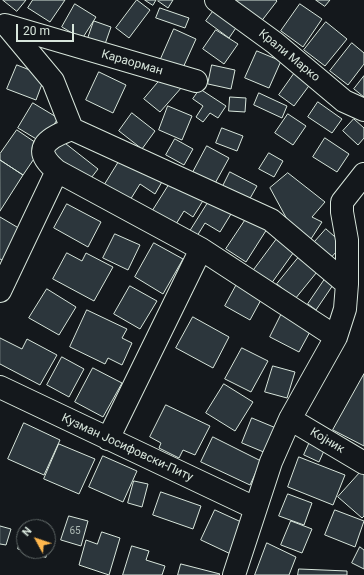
<!DOCTYPE html>
<html>
<head>
<meta charset="utf-8">
<style>
  body { margin:0 }
  #map { position:relative; width:364px; height:575px; overflow:hidden; background:#14181c; font-family:Roboto,sans-serif }
  canvas { display:block }
  .north { position:absolute; left:16px; top:519px; width:40px; height:40px; box-sizing:border-box; background:#14181c; border:1px solid #626a69; border-radius:50%; rotate:310deg; font-size:11px; font-weight:700; line-height:16px; text-align:center; color:#d8e6dc }
  .north::after { content:''; display:block; margin:auto; width:14px; height:18px; background:#ffb74d; clip-path:polygon(50% 0,100% 100%,50% 72%,0 100%) }
  .scale { position:absolute; left:16px; top:24px; width:58px; height:18px; box-sizing:border-box; border:2px solid #d8e6dc; border-top:0; padding-left:5px; font-size:12px; line-height:14px; white-space:nowrap; color:#d8e6dc; -webkit-text-stroke:3px #14181c; paint-order:stroke }
</style>
</head>
<body>
<div id="map">
<canvas width="364" height="575"></canvas>
<div class="north">N</div>
<div class="scale">20 m</div>
</div>
<script>
const g = document.querySelector('canvas').getContext('2d');
g.lineJoin = 'round';
function fillPath(path, color) {
  g.fillStyle = color;
  g.fill(path, 'evenodd');
}
function trace(path, color, width, dash) {
  g.strokeStyle = color;
  g.lineWidth = width;
  g.lineCap = dash ? 'butt' : 'round';
  g.setLineDash(dash || []);
  g.stroke(path);
}
function write(font, color, halo, rows, align = 'center') {
  g.font = font + ' Roboto,sans-serif';
  g.lineWidth = 3;
  g.setLineDash([]);
  g.textBaseline = 'middle';
  g.strokeStyle = halo;
  g.fillStyle = color;
  for (const [text, x, y, turn = 0] of rows) {
    g.save();
    g.translate(x, y);
    g.rotate((+turn || 0) * Math.PI / 180);
    g.textAlign = isNaN(turn) ? turn : align;
    if (halo) g.strokeText(text, 0, 0);
    g.fillText(text, 0, 0);
    g.restore();
  }
}
const building = new Path2D(`
  M 3,0 L 26,0 L 17,11 Z
  M 33,0 L 65,0 L 50,22 L 28,8 Z
  M 137,0 L 150,10 L 129,38 L 116,28 Z
  M 145,0 L 156,0 L 153,5 Z
  M 159,0 L 173,0 L 168,8 L 158,1 Z
  M 231,0 L 276,0 L 277,1 L 260,23 Z
  M 316,0 L 330,0 L 325,6 Z
  M 75,4 L 96,17 L 82,39 L 62,27 Z
  M 300,4 L 322,19 L 303,47 L 281,31 Z
  M 217,6 L 240,22 L 229,38 L 206,21 Z
  M 160,8 L 189,18 L 185,28 L 156,18 Z
  M 94,21 L 111,27 L 104,47 L 87,41 Z
  M 326,22 L 347,39 L 325,66 L 304,50 Z
  M 174,29 L 196,39 L 182,70 L 160,61 Z
  M 216,30 L 238,44 L 224,64 L 203,49 Z
  M 352,43 L 364,53 L 364,64 L 348,85 L 330,71 Z
  M 257,51 L 281,61 L 269,88 L 245,78 Z
  M 17,65 L 45,76 L 36,100 L 7,89 Z
  M 212,65 L 235,70 L 231,89 L 208,84 Z
  M 296,71 L 311,83 L 294,106 L 279,95 Z
  M 99,72 L 126,85 L 113,113 L 86,100 Z
  M 166,73 L 182,87 L 160,112 L 144,99 Z
  M 364,76 L 364,97 L 354,89 Z
  M 200,89 L 226,106 L 218,118 L 210,113 L 203,122 L 196,117 L 203,106 L 193,99 Z
  M 259,93 L 287,106 L 282,118 L 254,105 Z
  M 230,97 L 246,98 L 245,112 L 229,111 Z
  M 318,102 L 342,119 L 332,133 L 308,117 Z
  M 33,103 L 58,118 L 43,143 L 18,128 Z
  M 168,106 L 192,116 L 182,140 L 159,130 Z
  M 132,113 L 155,131 L 142,149 L 119,131 Z
  M 288,114 L 306,126 L 293,145 L 275,133 Z
  M 354,119 L 364,128 L 364,138 L 358,145 L 343,131 Z
  M 222,128 L 243,136 L 237,151 L 216,143 Z
  M 17,130 L 42,147 L 23,175 L 0,160 L 0,154 Z
  M 325,138 L 349,154 L 337,172 L 313,157 Z
  M 175,139 L 193,149 L 184,165 L 166,155 Z
  M 61,140 L 98,169 L 88,182 L 51,153 Z
  M 207,146 L 229,158 L 213,187 L 191,176 Z
  M 269,153 L 283,161 L 274,177 L 259,169 Z
  M 123,155 L 163,180 L 155,194 L 140,184 L 127,205 L 102,189 Z
  M 0,160 L 23,175 L 0,211 Z
  M 230,172 L 257,186 L 248,202 L 222,188 Z
  M 288,173 L 325,202 L 312,217 L 322,222 L 309,242 L 289,223 L 270,188 Z
  M 172,180 L 204,199 L 193,217 L 184,211 L 173,229 L 150,215 Z
  M 209,201 L 231,214 L 220,232 L 205,223 L 194,241 L 187,236 Z
  M 67,204 L 101,222 L 88,247 L 54,228 Z
  M 248,216 L 267,229 L 246,262 L 226,249 Z
  M 0,217 L 22,230 L 4,261 L 0,259 Z
  M 326,229 L 343,244 L 329,260 L 312,245 Z
  M 115,234 L 140,245 L 128,270 L 103,258 Z
  M 279,236 L 296,249 L 271,284 L 253,271 Z
  M 154,243 L 183,259 L 163,294 L 135,277 Z
  M 303,252 L 321,267 L 295,299 L 277,284 Z
  M 67,253 L 82,261 L 86,253 L 113,267 L 94,301 L 53,279 Z
  M 327,276 L 335,282 L 316,310 L 308,304 Z
  M 237,284 L 262,298 L 250,320 L 225,306 Z
  M 130,286 L 157,301 L 140,329 L 114,314 Z
  M 47,289 L 76,307 L 59,335 L 29,318 Z
  M 87,310 L 127,329 L 122,338 L 132,343 L 122,365 L 108,358 L 105,364 L 70,347 Z
  M 282,313 L 312,328 L 299,352 L 270,337 Z
  M 193,317 L 229,337 L 213,368 L 176,348 Z
  M 0,338 L 22,349 L 27,339 L 57,355 L 40,385 L 0,364 Z
  M 242,348 L 268,361 L 251,392 L 225,379 Z
  M 62,357 L 84,369 L 69,397 L 47,385 Z
  M 273,366 L 295,372 L 287,398 L 265,392 Z
  M 93,368 L 122,383 L 103,417 L 75,402 Z
  M 364,374 L 364,446 L 333,430 Z
  M 224,384 L 253,402 L 235,431 L 206,413 Z
  M 166,405 L 210,426 L 195,455 L 183,450 L 179,458 L 159,448 L 161,443 L 150,437 Z
  M 252,418 L 276,428 L 266,453 L 242,443 Z
  M 24,423 L 60,440 L 44,475 L 8,459 Z
  M 213,437 L 261,461 L 250,485 L 201,462 Z
  M 312,437 L 327,444 L 319,462 L 304,455 Z
  M 59,444 L 95,459 L 79,494 L 44,479 Z
  M 103,456 L 137,471 L 123,502 L 89,487 Z
  M 299,457 L 345,475 L 333,505 L 288,487 Z
  M 364,468 L 364,516 L 362,518 L 338,497 Z
  M 134,481 L 148,484 L 142,507 L 128,503 Z
  M 161,492 L 201,506 L 193,529 L 153,515 Z
  M 288,494 L 312,503 L 304,525 L 279,516 Z
  M 215,510 L 250,526 L 235,556 L 201,540 Z
  M 335,510 L 364,521 L 355,547 L 325,535 Z
  M 69,516 L 88,521 L 81,546 L 61,540 Z
  M 291,521 L 312,529 L 302,553 L 281,545 Z
  M 0,526 L 11,529 L 6,545 L 0,544 Z
  M 24,528 L 24,551 L 18,549 Z
  M 48,532 L 52,533 L 48,548 Z
  M 102,532 L 120,538 L 109,575 L 79,565 L 86,540 L 97,544 Z
  M 267,543 L 296,557 L 289,575 L 255,575 Z
  M 132,546 L 149,551 L 146,560 L 165,566 L 162,575 L 123,575 Z
  M 360,547 L 364,550 L 364,569 L 352,563 Z
  M 25,551 L 47,551 L 46,557 Z
  M 181,564 L 220,574 L 219,575 L 178,575 Z
  M 299,569 L 347,571 L 347,575 L 298,575 Z`);
fillPath(building, '#2c363c');
trace(building, '#d8e6dc', 1);
const minor = new Path2D(`
  M 216,0 L 275,43 L 344,101 L 364,110
  M 5,25 L 196,81
  M 8,27 L 53,81 L 72,129 L 271,220 L 347,284
  M 72,129 C 47,138 30,149 57,171 L 201,249 L 336,337
  M 0,291 L 57,171
  M 0,387 L 255,508
  M 290,419 L 364,463
  M 108,439 L 201,249
  M 234,575 L 271,462 L 290,419 L 336,337 L 345,309 L 347,284 L 347,240 L 342,212 L 342,202 L 364,174`);
trace(minor, '#d8e6dc', 24);
trace(minor, '#14181c', 22);
write('10px', '#adbab4', null, [
  ["65",75,531]
]);
write('12px', '#d8e6dc', '#14181c', [
  ["Крали Марко",289,56,39],
  ["Караорман",132,63,16],
  ["Којник",327,441,31],
  ["Кузман Јосифовски-Питу",127,448,25]
]);
</script>
</body>
</html>
